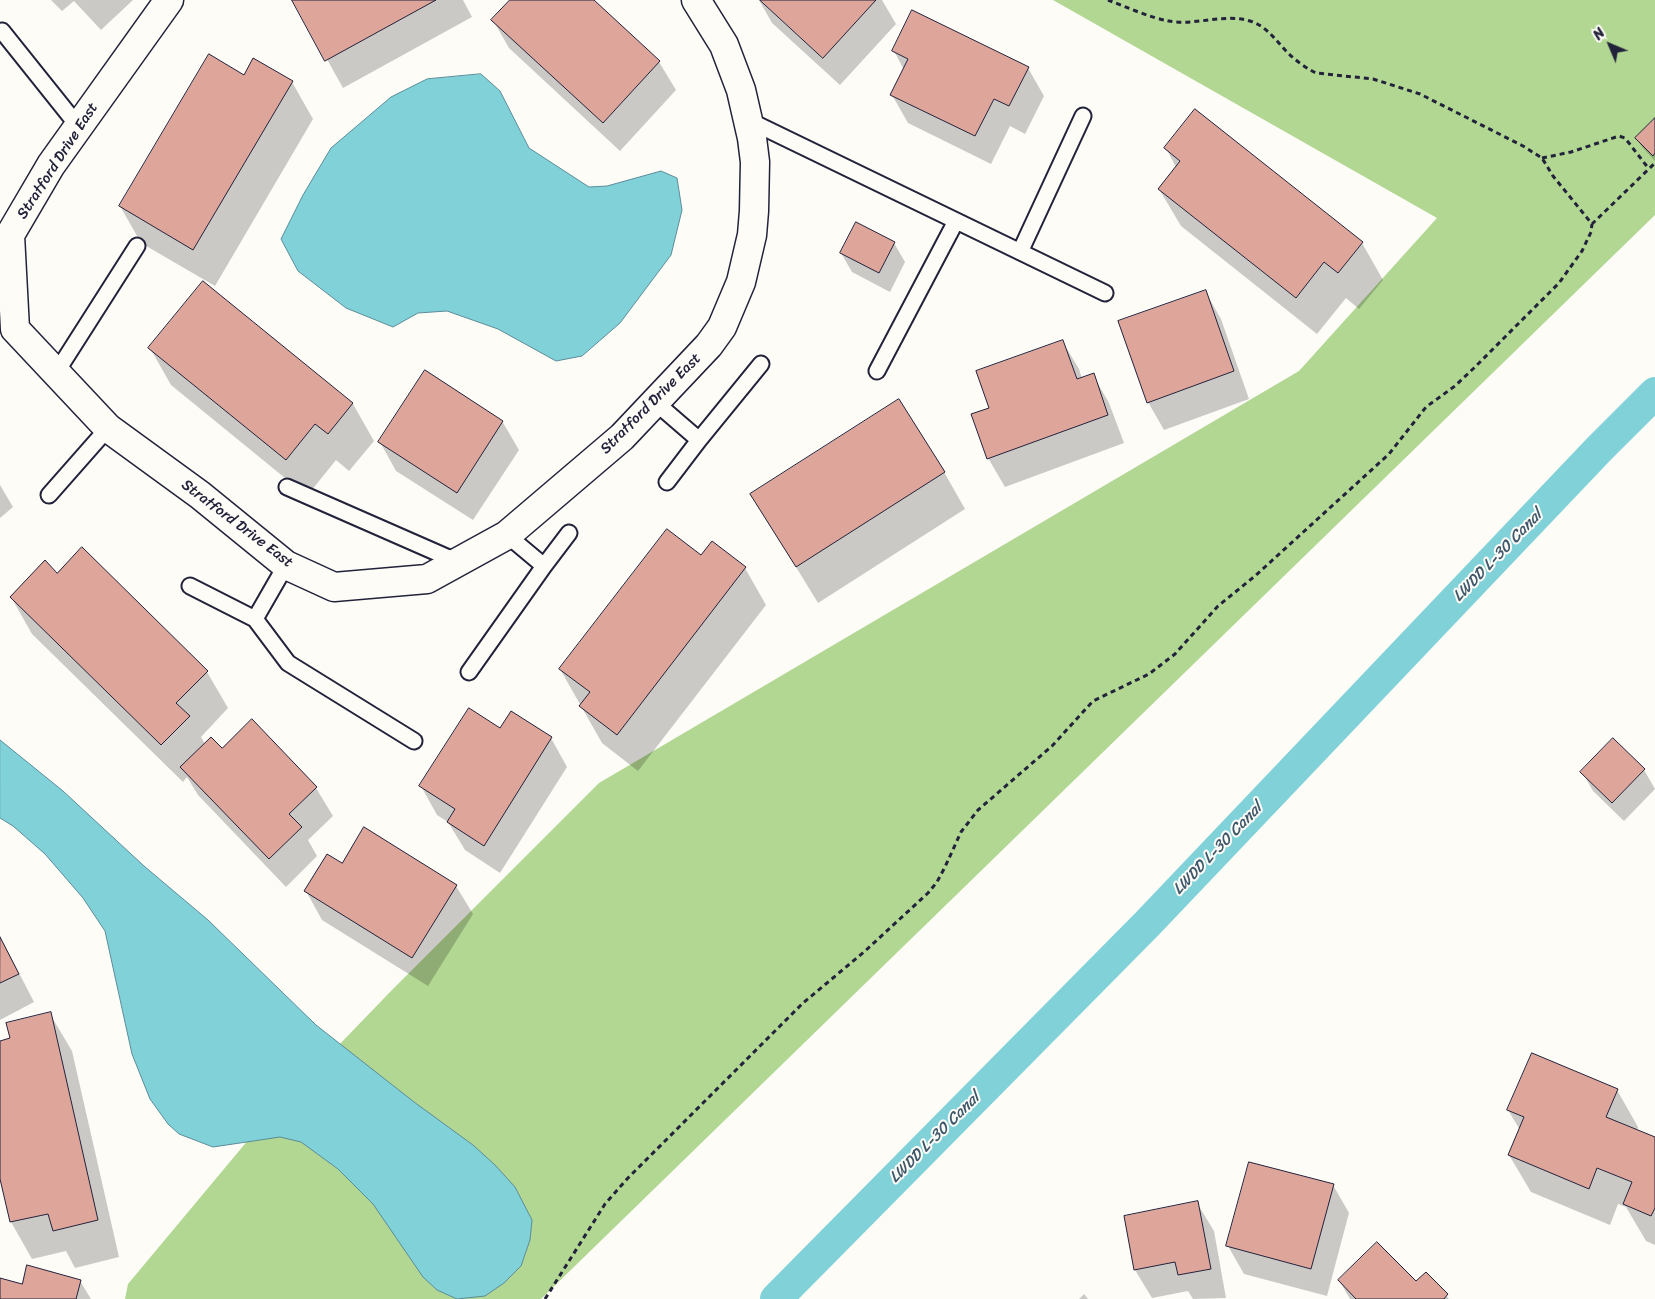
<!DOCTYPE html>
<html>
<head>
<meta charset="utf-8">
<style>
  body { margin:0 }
  #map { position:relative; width:1655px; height:1299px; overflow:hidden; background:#fdfcf7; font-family:Sriracha,sans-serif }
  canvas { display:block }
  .north { position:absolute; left:1585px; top:20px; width:50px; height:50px; -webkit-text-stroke:4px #fdfcf7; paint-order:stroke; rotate:315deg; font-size:14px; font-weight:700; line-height:20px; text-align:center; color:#22223b }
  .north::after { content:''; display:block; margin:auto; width:18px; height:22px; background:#22223b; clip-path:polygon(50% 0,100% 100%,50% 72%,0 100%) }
</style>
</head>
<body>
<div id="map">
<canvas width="1655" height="1299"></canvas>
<div class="north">N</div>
</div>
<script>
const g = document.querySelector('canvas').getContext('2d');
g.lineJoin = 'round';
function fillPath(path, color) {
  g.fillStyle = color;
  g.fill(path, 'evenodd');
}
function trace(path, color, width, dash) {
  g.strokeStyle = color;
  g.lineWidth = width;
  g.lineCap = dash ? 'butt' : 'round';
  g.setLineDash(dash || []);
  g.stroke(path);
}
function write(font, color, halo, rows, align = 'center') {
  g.font = font + ' Sriracha,sans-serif';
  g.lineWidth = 4;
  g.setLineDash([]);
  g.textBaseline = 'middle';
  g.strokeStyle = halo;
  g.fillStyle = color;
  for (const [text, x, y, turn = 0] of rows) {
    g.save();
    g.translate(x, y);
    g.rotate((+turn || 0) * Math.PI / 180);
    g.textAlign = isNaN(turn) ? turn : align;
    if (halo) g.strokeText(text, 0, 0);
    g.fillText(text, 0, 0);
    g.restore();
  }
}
fillPath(new Path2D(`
  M 1053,0 L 1655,0 L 1655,215 L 541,1299 L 125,1299 L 128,1284 L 254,1133 L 392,990 L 599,783 L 1299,371 L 1437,218 Z`), '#b2d792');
const water = new Path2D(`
  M 481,74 L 500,91 L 529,148 L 589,187 L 607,186 L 661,171 L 677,178 L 682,210 L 671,255 L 620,323 L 582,356 L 556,361 L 498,329 L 447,311 L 418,313 L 393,327 L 346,308 L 298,271 L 281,239 L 303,195 L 331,148 L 391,97 L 427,79 Z
  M 0,740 L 63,791 L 144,866 L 208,920 L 316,1025 L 414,1102 L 473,1145 L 495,1165 L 515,1187 L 532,1220 L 530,1240 L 521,1266 L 504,1283 L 485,1296 L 457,1299 L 437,1290 L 423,1277 L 373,1204 L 338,1169 L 301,1142 L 280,1137 L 213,1147 L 179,1134 L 168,1124 L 150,1099 L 132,1054 L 105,931 L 83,898 L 45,854 L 13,826 L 0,818 Z`);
fillPath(water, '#81d2d8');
trace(water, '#5b8c99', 1);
fillPath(new Path2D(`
  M 51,0 L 133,0 L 101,30 L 74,1 L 62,11 Z
  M 294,0 L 463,0 L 472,17 L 343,88 Z
  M 512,0 L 592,0 L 659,62 L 676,90 L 620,151 L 509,48 L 493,20 Z
  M 759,0 L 882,0 L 896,24 L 840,85 L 772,23 Z
  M 894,51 L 1028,68 L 1044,96 L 1025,134 L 1010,126 L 991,164 L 908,123 L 892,95 L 904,70 Z
  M 244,77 L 292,82 L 313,119 L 215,286 L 141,243 L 120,206 Z
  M 1655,120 L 1655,161 L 1642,147 L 1636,138 Z
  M 1166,148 L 1362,243 L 1383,280 L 1359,309 L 1346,298 L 1317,334 L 1181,226 L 1159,189 L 1176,167 Z
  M 894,243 L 905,262 L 890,292 L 852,272 L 841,253 Z
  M 203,283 L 353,404 L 374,441 L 349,471 L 336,460 L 307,496 L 171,385 L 150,348 Z
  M 1205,291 L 1221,319 L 1249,399 L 1164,430 L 1148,402 Z
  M 1062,341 L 1079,369 L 1082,379 L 1093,375 L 1109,403 L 1124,443 L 1005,487 L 988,458 L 973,415 L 990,409 Z
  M 502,421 L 519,450 L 473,520 L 396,471 L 380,442 Z
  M 944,472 L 965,509 L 818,603 L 752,495 Z
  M 0,485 L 13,507 L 0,518 Z
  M 701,557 L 745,568 L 766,605 L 638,771 L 602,743 L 560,669 Z
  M 57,575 L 207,672 L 228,708 L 201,737 L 205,744 L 222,750 L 252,721 L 316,788 L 333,816 L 308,840 L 317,856 L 286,887 L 198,795 L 187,777 L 183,782 L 32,634 L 11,597 Z
  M 501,729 L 551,738 L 567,767 L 500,873 L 465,850 L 448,822 L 437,815 L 421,786 Z
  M 1613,740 L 1644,770 L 1655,789 L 1624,821 L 1593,791 L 1582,772 Z
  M 342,865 L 456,886 L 473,914 L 428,986 L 322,920 L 306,891 Z
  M 0,936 L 34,1002 L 0,1020 Z
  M 50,1014 L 72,1051 L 119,1257 L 75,1268 L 66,1251 L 32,1259 L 11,1222 L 0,1173 L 0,1042 L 11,1039 Z
  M 1617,1090 L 1638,1127 L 1637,1131 L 1655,1139 L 1655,1245 L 1646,1241 L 1626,1207 L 1618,1204 L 1610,1225 L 1531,1192 L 1509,1155 L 1520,1130 L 1508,1110 Z
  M 1333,1185 L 1349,1213 L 1327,1296 L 1244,1274 L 1228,1246 Z
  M 1197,1203 L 1214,1231 L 1226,1298 L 1193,1299 L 1188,1291 L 1152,1298 L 1135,1270 Z
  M 1426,1274 L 1449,1299 L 1350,1299 L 1339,1280 L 1416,1283 Z
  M 0,1280 L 23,1286 L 80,1281 L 91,1299 L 0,1299 Z
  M 1084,1294 L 1088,1299 L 1079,1299 Z`), '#0003');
trace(new Path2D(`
  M 776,1299 L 1147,924 L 1599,449 L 1655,393`), '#81d2d8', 32);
const building = new Path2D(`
  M 292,0 L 436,0 L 325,61 Z
  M 510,0 L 594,0 L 660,61 L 603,123 L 491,20 Z
  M 760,0 L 876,0 L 823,58 Z
  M 912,10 L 1029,67 L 1009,106 L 994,99 L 975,136 L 890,95 L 908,59 L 892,51 Z
  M 209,54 L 244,75 L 253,58 L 293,81 L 193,250 L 119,206 Z
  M 1195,109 L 1363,242 L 1338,273 L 1324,262 L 1296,298 L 1158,189 L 1180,161 L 1164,148 Z
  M 1655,118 L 1655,153 L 1653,156 L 1635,138 Z
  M 856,222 L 895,242 L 879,273 L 840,253 Z
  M 203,281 L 353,403 L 328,434 L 315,424 L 286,460 L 148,348 Z
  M 1206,290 L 1234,371 L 1147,403 L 1118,321 Z
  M 1063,340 L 1077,379 L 1094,373 L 1108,415 L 987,459 L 971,414 L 989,408 L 976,371 Z
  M 425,370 L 503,421 L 457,493 L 378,442 Z
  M 899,399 L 945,472 L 796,567 L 750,494 Z
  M 667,529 L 701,555 L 712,541 L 746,567 L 617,735 L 579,706 L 590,692 L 559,669 Z
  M 82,547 L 208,671 L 176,703 L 190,716 L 161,745 L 10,597 L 45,560 L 57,573 Z
  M 469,708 L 500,728 L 511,711 L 552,737 L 484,846 L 447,822 L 455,809 L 419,786 Z
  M 252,719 L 317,787 L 289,814 L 302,827 L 269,859 L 180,767 L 211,737 L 222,748 Z
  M 1613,738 L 1645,769 L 1612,803 L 1580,772 Z
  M 364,827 L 457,885 L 412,958 L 304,891 L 327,854 L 342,863 Z
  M 0,937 L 19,974 L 0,983 Z
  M 51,1012 L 98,1220 L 53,1231 L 48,1214 L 10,1222 L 0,1179 L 0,1041 L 10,1038 L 6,1023 Z
  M 1532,1053 L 1618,1089 L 1606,1117 L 1655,1137 L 1655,1208 L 1651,1216 L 1623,1204 L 1632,1182 L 1597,1168 L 1589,1189 L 1508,1155 L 1524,1117 L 1507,1110 Z
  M 1249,1162 L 1334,1184 L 1311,1269 L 1226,1246 Z
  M 1198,1201 L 1211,1269 L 1178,1275 L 1175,1262 L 1134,1270 L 1124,1216 Z
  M 1377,1242 L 1416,1281 L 1426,1272 L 1448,1294 L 1444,1299 L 1356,1299 L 1338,1280 Z
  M 27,1265 L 81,1280 L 76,1299 L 0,1299 L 0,1278 L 22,1284 Z`);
fillPath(building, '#dea59b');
trace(building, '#22223b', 1);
const service = new Path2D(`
  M 2,31 L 78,126
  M 748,120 L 1105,293
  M 1020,252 L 1083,116
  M 877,371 L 956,221
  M 56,373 L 137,246
  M 655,402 L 699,440 L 761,364
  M 667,482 L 699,440
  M 287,487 L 458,562
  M 49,495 L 108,428
  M 544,566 L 569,533
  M 190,586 L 255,619 L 286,565
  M 255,619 L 288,663 L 414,741
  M 469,672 L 544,566 L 507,535`);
const minor = new Path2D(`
  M 169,0 L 51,165 L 10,235 L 15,329 L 108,428 L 200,495 L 286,565 L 334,587 L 427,579 L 507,535 L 622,437 L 709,345 L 722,327 L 741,282 L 752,235 L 754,211 L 755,162 L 752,138 L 741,90 L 724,45 L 696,0`);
trace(service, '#22223b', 19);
trace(minor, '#22223b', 31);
trace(new Path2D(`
  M 1108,0 C 1126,7 1151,18 1169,21 C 1196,26 1223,13 1250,21 C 1267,26 1276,41 1288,53 C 1296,61 1306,68 1316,73 L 1373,79 L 1420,94 L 1523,146 L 1542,158 L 1553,176 L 1592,224 L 1655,163
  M 1542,158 L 1571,152 L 1619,136 L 1625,138 L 1649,169
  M 545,1299 L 605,1204 L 627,1179 L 803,1003 L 864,952 L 928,893 L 937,882 L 945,867 L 961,832 L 978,810 L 1052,746 L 1093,701 L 1149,674 L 1175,654 L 1218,606 L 1255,576 L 1389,454 L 1426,407 L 1455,386 L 1474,368 L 1559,283 L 1582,251 L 1591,232 L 1592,224`), '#22223b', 3, [5, 4]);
trace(service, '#fdfcf7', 15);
trace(minor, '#fdfcf7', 28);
write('15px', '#22223b', '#fdfcf7', [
  ["Stratford Drive East",58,161,-57],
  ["Stratford Drive East",651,404,-45],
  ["Stratford Drive East",237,524,37]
]);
write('italic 16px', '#3e576a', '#fdfcf7', [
  ["LWDD L-30 Canal",1498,556,-46],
  ["LWDD L-30 Canal",1218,849,-46],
  ["LWDD L-30 Canal",935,1138,-45]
]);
</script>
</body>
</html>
